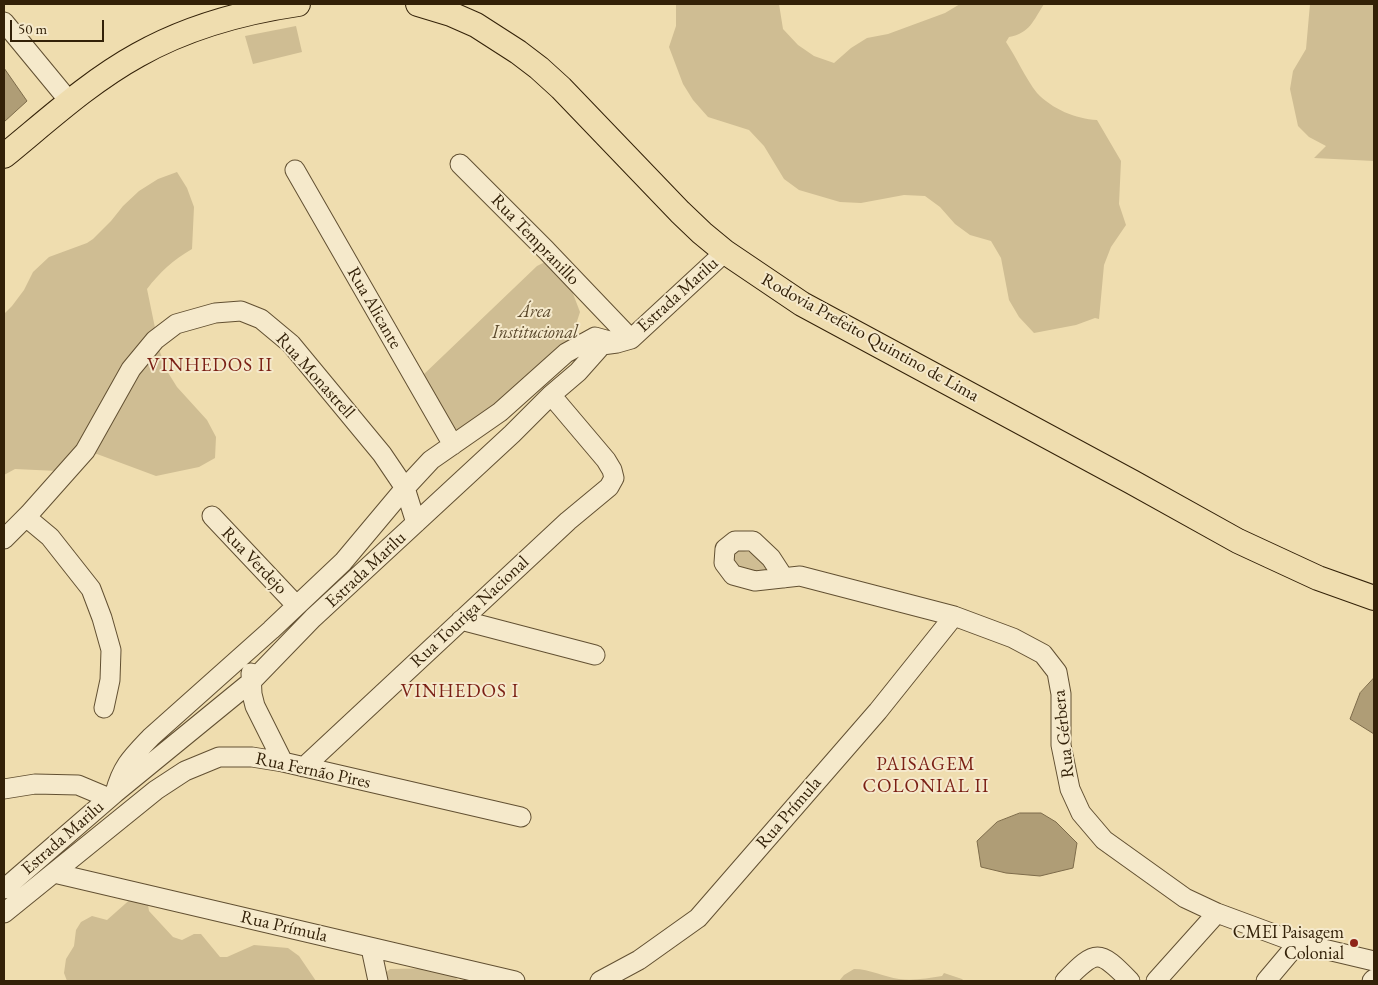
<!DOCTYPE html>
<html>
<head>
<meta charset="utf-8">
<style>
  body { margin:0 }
  #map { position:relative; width:1378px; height:985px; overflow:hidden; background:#efddaf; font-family:"EB Garamond",serif }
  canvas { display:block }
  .frame { position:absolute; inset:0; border:5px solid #332108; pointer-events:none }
  .scale { position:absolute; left:10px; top:20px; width:94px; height:22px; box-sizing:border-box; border:2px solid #332108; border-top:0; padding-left:6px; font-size:15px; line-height:18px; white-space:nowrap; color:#332108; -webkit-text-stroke:4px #f5e9cb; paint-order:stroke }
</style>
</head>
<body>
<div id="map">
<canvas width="1378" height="985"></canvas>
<div class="frame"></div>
<div class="scale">50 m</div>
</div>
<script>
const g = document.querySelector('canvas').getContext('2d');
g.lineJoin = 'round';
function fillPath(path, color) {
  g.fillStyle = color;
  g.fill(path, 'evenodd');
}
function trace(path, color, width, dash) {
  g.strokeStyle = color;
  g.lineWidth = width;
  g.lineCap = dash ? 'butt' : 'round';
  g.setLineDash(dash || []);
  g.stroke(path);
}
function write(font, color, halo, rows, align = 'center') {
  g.font = font + ' "EB Garamond",serif';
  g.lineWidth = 4;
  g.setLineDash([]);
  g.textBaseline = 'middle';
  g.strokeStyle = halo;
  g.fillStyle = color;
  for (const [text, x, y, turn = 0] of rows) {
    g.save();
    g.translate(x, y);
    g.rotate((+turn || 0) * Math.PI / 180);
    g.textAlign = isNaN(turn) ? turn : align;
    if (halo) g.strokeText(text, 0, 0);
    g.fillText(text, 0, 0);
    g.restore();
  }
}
fillPath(new Path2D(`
  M 676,4 L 779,4 L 783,29 L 798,45 L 814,56 L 834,63 L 851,48 L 867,38 L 888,34 L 945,13 L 960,4 L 1044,4 C 1033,21 1030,33 1009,37 L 1006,42 C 1016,57 1026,79 1037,93 C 1052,109 1076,119 1097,120 L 1121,161 L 1119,204 L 1126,225 L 1111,247 L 1104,265 L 1099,319 L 1095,318 L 1076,325 L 1034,333 L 1019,317 L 1009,300 L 1001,258 L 991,241 L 970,235 L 955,224 L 940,207 L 925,196 L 904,195 L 861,203 L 840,202 L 799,190 L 784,179 L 764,146 L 749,130 L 708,117 L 693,100 L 683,84 L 669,47 L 676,26 Z
  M 1310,4 L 1374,4 L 1374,161 L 1314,158 L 1326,146 L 1309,137 L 1298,126 L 1290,89 L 1293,71 L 1306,49 Z
  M 296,26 L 302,52 L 253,64 L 245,36 Z
  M 177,172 L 187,188 L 194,207 L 192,249 C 173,260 160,272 147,289 L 160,352 L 167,371 L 177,387 L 207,420 L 216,437 L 215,458 L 199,467 L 156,476 L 97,454 L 76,459 L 57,471 L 15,469 L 4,475 L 4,314 L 12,306 L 24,290 L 33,272 L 49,257 L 87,243 L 93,239 L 111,221 L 123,206 L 139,191 L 158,179 Z
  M 545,262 L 572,291 L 580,312 L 570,343 L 510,394 L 460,432 L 449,424 L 422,376 L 537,266 Z
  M 736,550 C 757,552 760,556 769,573 L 740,572 L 731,563 L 732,556 Z
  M 134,896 L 152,898 L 148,905 L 149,911 L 173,937 L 182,940 L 194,934 L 201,934 L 220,957 L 227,957 L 254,945 L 288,948 L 299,956 L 316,981 L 67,981 L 64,973 L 66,959 L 74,946 L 76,930 L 81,922 L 92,916 L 107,920 Z
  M 440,968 L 452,974 L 459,981 L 376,981 L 390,969 Z
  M 854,969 C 870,969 884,977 899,979 C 914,981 928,978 942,976 L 944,973 L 962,979 L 964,981 L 839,981 L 844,975 Z`), '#cfbd93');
const water = new Path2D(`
  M 4,68 L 27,101 L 4,122 Z
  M 1374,678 L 1374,734 L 1350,719 L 1360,693 Z
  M 1020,813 L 1041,813 L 1056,822 L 1077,843 L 1073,868 L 1040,876 L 1006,873 L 981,867 L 977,841 L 997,822 Z`);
fillPath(water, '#af9d76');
trace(water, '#7d6b4a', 1);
const minor = new Path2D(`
  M 4,22 L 70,102
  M 460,164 L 546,250 L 631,339
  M 295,170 L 453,445
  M 212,516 L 296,605
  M 26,517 L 50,537 L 91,589 L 102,618 L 111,650 L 110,680 L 104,708
  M 4,539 L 29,514 L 85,451 L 131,369 L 155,340 L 176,324 L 215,313 L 241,311 L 261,319 L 291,344 L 382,454 L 405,488 L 416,523
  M 784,578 L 771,558 L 753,541 L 735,541 L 725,549 L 724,563 L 733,575 L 755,581 L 800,576 L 954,616 L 1013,638 L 1043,654 L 1057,672 L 1061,694 L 1061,745 L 1070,789 L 1081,813 L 1104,840 L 1185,898 L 1217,913 L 1298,943 L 1374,961
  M 461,620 L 595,655
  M 251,673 L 252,694 L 255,706 L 283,762
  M 304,767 L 568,521 L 609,487 L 614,478 L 612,470 L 606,460 L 551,395
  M 4,789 L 35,784 L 78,785 L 109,798
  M 115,793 C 122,766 132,757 151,737 L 271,630 L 343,562 L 405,488 L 431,460 L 500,412 L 566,353 L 595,337 L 613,342
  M 54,873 L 515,981
  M 4,889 L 115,793 L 252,681 L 313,618 L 512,434 L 551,395 L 578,372 L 602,345 L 617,343 L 631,339 L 725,252
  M 4,913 L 156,790 L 185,771 L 219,757 L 252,757 L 283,762 L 521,817
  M 371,948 L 378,981
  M 600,981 L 639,960 L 698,918 L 878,711 L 954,616
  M 1065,981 C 1096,949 1099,949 1130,981
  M 1156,981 L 1217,913
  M 1266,981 L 1298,943
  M 1372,981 L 1374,979`);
const major = new Path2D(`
  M 418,4 L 451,14 L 476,25 L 518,52 L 539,68 L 561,88 L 680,212 L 702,233 L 725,252 L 802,304 L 1132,482 L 1238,541 L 1318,578 L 1374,598
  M 4,156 C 47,121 89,82 138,55 C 186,28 243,12 298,4`);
trace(minor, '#625032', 21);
trace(major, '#332108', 26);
trace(minor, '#f5e9cb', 19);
trace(major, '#efddaf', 24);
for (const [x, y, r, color] of [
  [1354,943,5,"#8f2418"]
]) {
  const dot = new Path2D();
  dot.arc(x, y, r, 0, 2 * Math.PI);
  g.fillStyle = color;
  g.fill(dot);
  trace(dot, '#f5e9cb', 2);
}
write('18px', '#332108', '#f5e9cb', [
  ["Rua Tempranillo",535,240,46],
  ["Estrada Marilu",678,295,-42],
  ["Rua Alicante",374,308,60],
  ["Rodovia Prefeito Quintino de Lima",870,338,29],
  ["Rua Monastrell",315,376,48],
  ["Rua Verdejo",254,561,46],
  ["Estrada Marilu",366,570,-43],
  ["Rua Touriga Nacional",470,612,-43],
  ["Rua Gérbera",1064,734,-96],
  ["Rua Fernão Pires",313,771,12],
  ["Rua Prímula",789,813,-49],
  ["Estrada Marilu",63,838,-41],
  ["Rua Prímula",284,927,13]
]);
write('italic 18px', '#5a482b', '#f5e9cb', [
  ["Área",535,312],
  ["Institucional",535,333]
]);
write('18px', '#332108', '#f5e9cb', [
  ["CMEI Paisagem",1344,933],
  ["Colonial",1344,954]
], 'right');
g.letterSpacing = '1px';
write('19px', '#7a1f14', '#f5e9cb', [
  ["VINHEDOS II",210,366],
  ["VINHEDOS I",460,692],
  ["PAISAGEM",926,765],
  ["COLONIAL II",926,787]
]);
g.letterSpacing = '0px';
</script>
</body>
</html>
